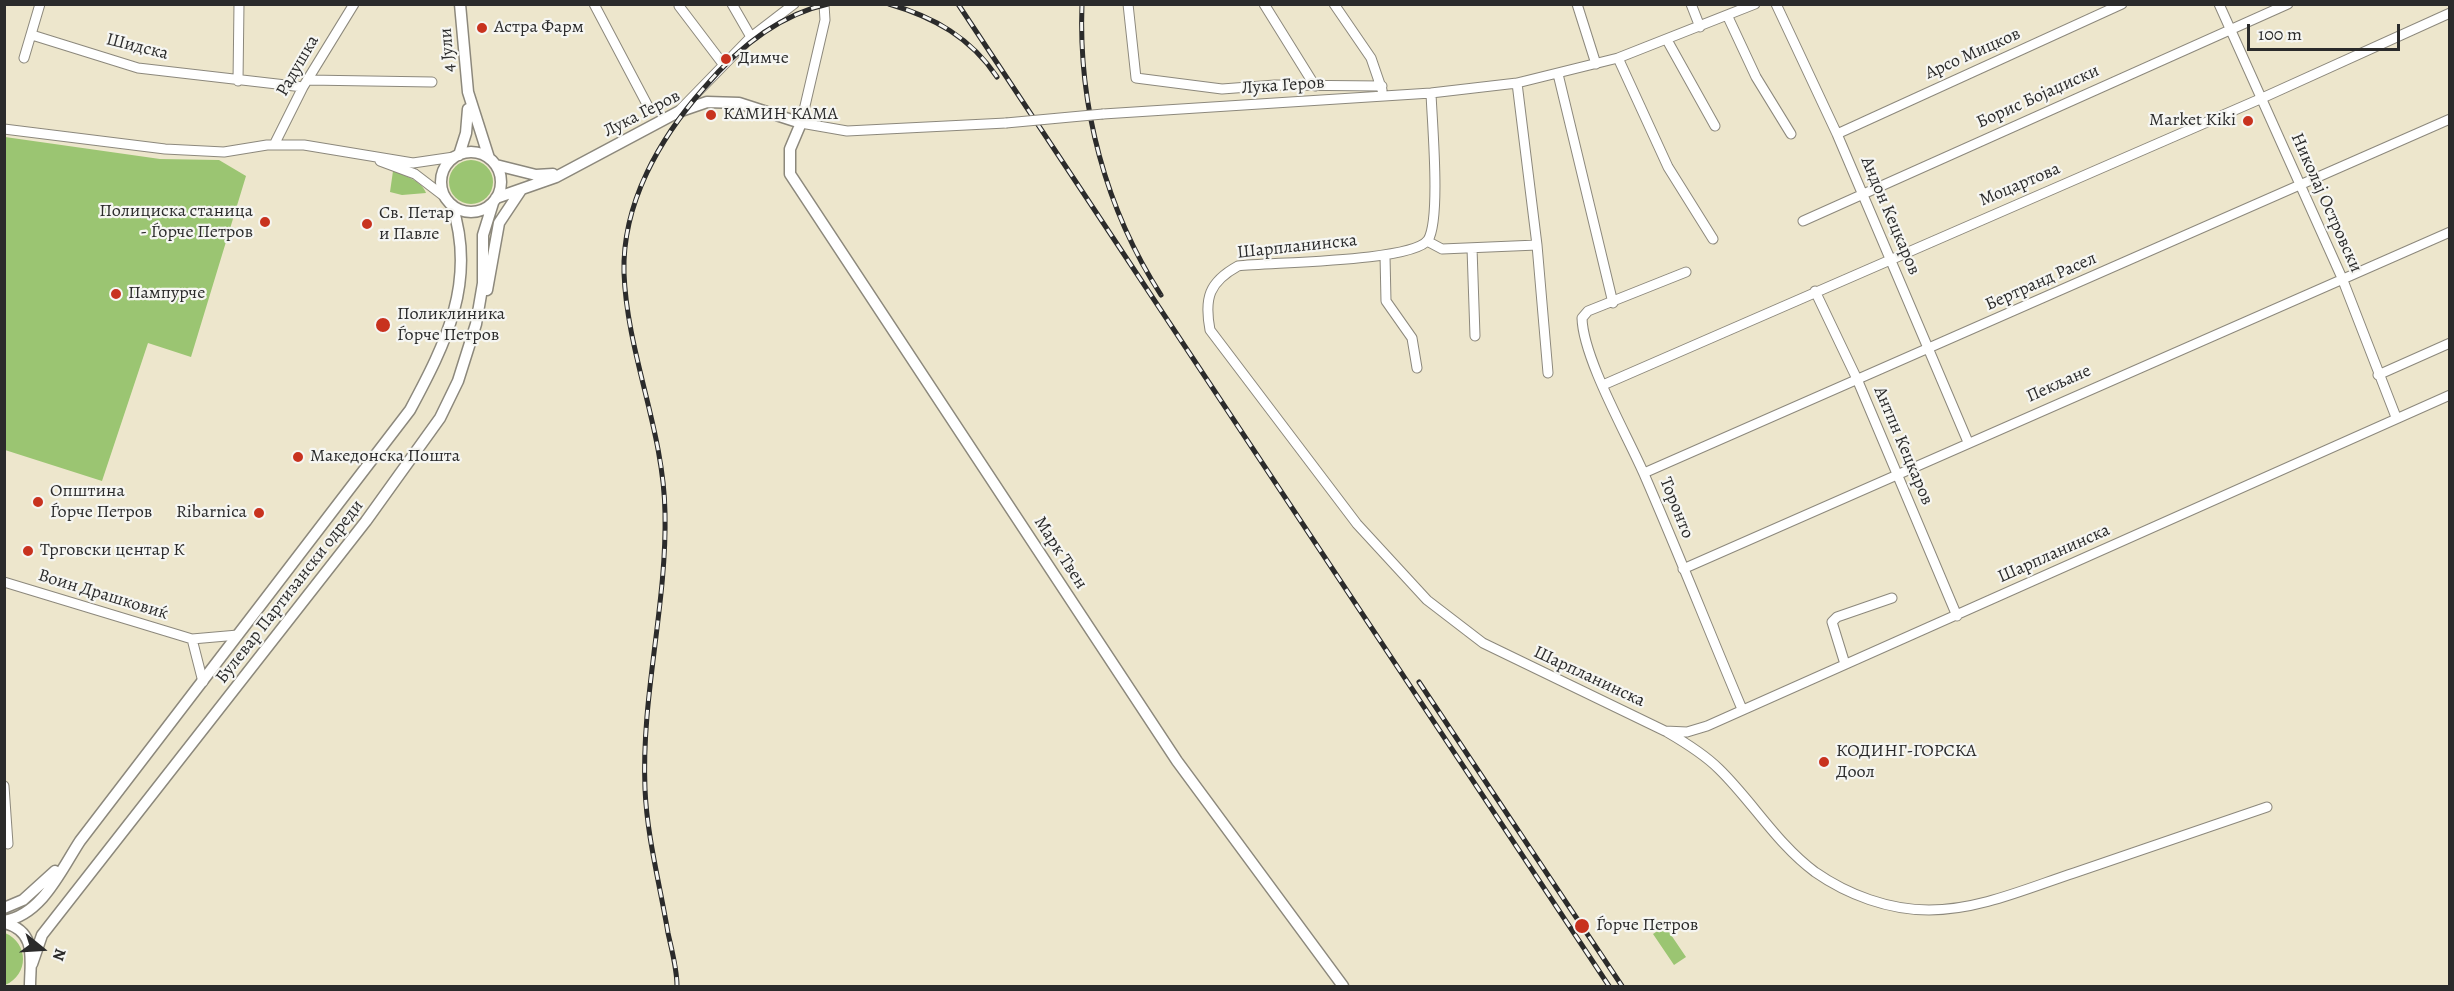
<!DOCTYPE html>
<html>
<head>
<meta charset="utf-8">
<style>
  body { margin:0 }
  #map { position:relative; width:2454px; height:991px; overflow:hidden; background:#ede6cc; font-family:Alegreya,serif }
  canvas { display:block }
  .frame { position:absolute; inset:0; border:6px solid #2b2b2b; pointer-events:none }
  .north { position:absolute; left:12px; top:919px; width:60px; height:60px; -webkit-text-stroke:4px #f6f6f2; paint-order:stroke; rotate:108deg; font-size:16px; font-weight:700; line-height:24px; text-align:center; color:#2b2b2b }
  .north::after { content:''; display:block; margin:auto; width:21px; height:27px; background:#2b2b2b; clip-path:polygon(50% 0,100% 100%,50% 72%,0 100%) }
  .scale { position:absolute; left:2247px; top:24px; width:153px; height:27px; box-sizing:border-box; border:3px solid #2b2b2b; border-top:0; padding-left:8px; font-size:18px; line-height:21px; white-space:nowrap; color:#2b2b2b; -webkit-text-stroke:4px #f6f6f2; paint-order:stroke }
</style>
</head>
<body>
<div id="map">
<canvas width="2454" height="991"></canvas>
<div class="frame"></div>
<div class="north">N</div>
<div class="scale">100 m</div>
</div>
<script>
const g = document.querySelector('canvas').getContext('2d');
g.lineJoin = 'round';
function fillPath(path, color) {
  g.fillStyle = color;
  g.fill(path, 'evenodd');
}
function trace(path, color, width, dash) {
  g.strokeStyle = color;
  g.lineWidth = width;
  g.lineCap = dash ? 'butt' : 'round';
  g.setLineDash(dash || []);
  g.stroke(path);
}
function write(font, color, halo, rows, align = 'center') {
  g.font = font + ' Alegreya,serif';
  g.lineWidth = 4.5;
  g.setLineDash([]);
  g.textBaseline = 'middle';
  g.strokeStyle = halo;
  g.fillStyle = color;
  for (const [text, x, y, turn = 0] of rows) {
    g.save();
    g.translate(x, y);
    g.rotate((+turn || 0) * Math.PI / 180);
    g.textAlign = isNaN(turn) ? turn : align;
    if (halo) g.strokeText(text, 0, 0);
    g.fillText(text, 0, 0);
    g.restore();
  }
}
fillPath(new Path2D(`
  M 5,137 L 160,159 L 219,160 L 246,176 L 191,357 L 148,343 L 102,481 L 5,450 Z
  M449 182a22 22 0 1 1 44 0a22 22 0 1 1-44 0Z
  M 393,171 C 404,175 422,181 426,193 L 402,195 L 390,192 Z
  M 1665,926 L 1686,957 L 1674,965 L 1653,934 Z
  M 5,933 C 29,943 29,975 5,985 Z`), '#9bc572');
const minor = new Path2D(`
  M 594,4 L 650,110
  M 732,4 L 751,37
  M 824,4 L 825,20 L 801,123 L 847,131 L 1006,123
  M 1128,4 L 1136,78 L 1222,89 L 1275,85 L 1382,86
  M 1264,4 L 1315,86
  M 1334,4 L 1371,58 L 1382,90
  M 1577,4 L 1596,64
  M 1691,4 L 1700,27
  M 1776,4 L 1837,134 L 1968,442
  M 2219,4 L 2342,278 L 2396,417
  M 679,6 L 723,64
  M 1728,17 L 1756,77 L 1791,134
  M 32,35 L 138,68 L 303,87
  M 1667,40 L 1715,126
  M 24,58 L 40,4
  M 1618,58 L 1668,167 L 1713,239
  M 1558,74 L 1613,303
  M 308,80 L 432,82
  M 238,81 L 239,4
  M 1517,83 L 1537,245
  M 1431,93 C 1432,122 1441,219 1428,240 C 1412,262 1271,262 1238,266 C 1209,282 1204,298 1210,330 L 1357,524 L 1427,600 L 1483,643 L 1665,731 L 1687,732 L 1707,726 L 2450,395
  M 678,112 L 751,37 L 794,4
  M 1103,114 L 1431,93 L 1517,83 L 1618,58 L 1755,4
  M 4,129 L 165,149 L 224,152 L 267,145 L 304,145 L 413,163 L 454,157
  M 1837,134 L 2122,4
  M 274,145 L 303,87 L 354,4
  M 380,161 L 415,174 L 445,197
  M 1803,221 L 2288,4
  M 1427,241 L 1442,249 L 1537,245 L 1548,373
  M 1472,248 L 1475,336
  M 1385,256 L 1386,301 L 1412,338 L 1417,368
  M 1686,272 L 1588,311 L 1582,318 C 1583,358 1627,435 1644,474 C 1678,552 1709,631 1742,709
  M 1815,291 L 1857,379 L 1957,616
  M 2378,375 L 2450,343
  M 1603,385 L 2260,99 L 2450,13
  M 1644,473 L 2450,119
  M 1683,569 L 2450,232
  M 4,582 L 192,639 L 238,635
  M 192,639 L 203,682
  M 1845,664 L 1832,622 L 1837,617 L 1892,598
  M 1667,732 C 1686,743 1704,754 1719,769 C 1752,801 1777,844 1815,872 C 1848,895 1889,910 1929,910 C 1979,910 2028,888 2074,873 C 2138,851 2203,829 2267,807
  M 4,786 L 8,844`);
const tertiary = new Path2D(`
  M 460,4 L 468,92 L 489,158
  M441 182a30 30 0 1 1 60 0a30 30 0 1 1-60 0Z
  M 459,155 L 466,133 L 468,109
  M 496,165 L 536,175 L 553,174
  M 496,198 L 556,177 L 678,112 L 707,102 L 739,103 L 801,123 L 790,149 L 790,174 L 1177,761 L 1343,986
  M 487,290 L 499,223 L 521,190
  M 4,908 L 23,900 L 55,871
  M 4,921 C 42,915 61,870 80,841 L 410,410 C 446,343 477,281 452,205
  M 4,923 C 38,931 30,961 30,986
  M 32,964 L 42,935 L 366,521 L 440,418 L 458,381 L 476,324 L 483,283 L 483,235 L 493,203`);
trace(minor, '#8c887c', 11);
trace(tertiary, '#8c887c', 13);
trace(minor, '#fff', 9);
trace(tertiary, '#fff', 10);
const rail = new Path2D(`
  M 889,4 C 934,17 971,38 997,77
  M 958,4 L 1609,986
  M 1082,4 C 1078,106 1106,210 1161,295
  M 1419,682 L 1622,986
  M 677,986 C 677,969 672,951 668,933 C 660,885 647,837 645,789 C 641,696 667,605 665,513 C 664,431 627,354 624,273 C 622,203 660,138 704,88 C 736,50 778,15 828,4`);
trace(rail, '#2b2b2b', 5);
trace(rail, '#f6f6f2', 3, [9]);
const minorBridge = new Path2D(`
  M 1006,123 L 1103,114`);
trace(minorBridge, '#8c887c', 11, []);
trace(minorBridge, '#fff', 9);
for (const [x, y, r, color] of [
  [482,28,6,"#c8321e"],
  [726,59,6,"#c8321e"],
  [711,115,6,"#c8321e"],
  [2248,121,6,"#c8321e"],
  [265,222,6,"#c8321e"],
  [367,224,6,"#c8321e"],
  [116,294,6,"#c8321e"],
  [383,325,8,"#c8321e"],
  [298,457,6,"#c8321e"],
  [38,502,6,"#c8321e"],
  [259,513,6,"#c8321e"],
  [28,551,6,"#c8321e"],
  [1824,762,6,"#c8321e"],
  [1582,926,8,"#c8321e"]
]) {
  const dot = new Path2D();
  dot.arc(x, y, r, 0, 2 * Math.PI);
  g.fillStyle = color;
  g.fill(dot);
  trace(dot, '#f6f6f2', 2);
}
write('18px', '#2b2b2b', '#f6f6f2', [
  ["Астра Фарм",494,28],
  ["Димче",738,59],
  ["КАМИН КАМА",723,115],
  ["Market Kiki",2236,121,"right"],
  ["Полициска станица",253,212,"right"],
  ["- Ѓорче Петров",253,233,"right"],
  ["Св. Петар",379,214],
  ["и Павле",379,235],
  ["Пампурче",128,294],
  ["Поликлиника",397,315],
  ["Ѓорче Петров",397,336],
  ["Македонска Пошта",310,457],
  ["Општина",50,492],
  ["Ѓорче Петров",50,513],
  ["Ribarnica",247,513,"right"],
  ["Трговски центар К",40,551],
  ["КОДИНГ-ГОРСКА",1836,752],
  ["Доол",1836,773],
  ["Ѓорче Петров",1596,926]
], 'left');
write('18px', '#2b2b2b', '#f6f6f2', [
  ["Шидска",137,47,14],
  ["4 Јули",448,50,-95],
  ["Арсо Мицков",1973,54,-24],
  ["Радушка",298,66,-60],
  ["Лука Геров",1283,86,-4],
  ["Борис Бојаџиски",2038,97,-24],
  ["Лука Геров",642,114,-27],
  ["Моцартова",2020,185,-23],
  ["Николај Островски",2326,203,66],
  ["Андон Кецкаров",1890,216,67],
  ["Шарпланинска",1297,247,-6],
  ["Бертранд Расел",2041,282,-24],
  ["Пекљане",2059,384,-24],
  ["Антпн Кецкаров",1903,446,67],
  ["Торонто",1676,508,68],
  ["Марк Твен",1060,553,57],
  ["Шарпланинска",2054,554,-24],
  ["Булевар Партизански одреди",290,592,-52],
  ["Воин Драшковиќ",103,595,17],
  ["Шарпланинска",1589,677,25]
]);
</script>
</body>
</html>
